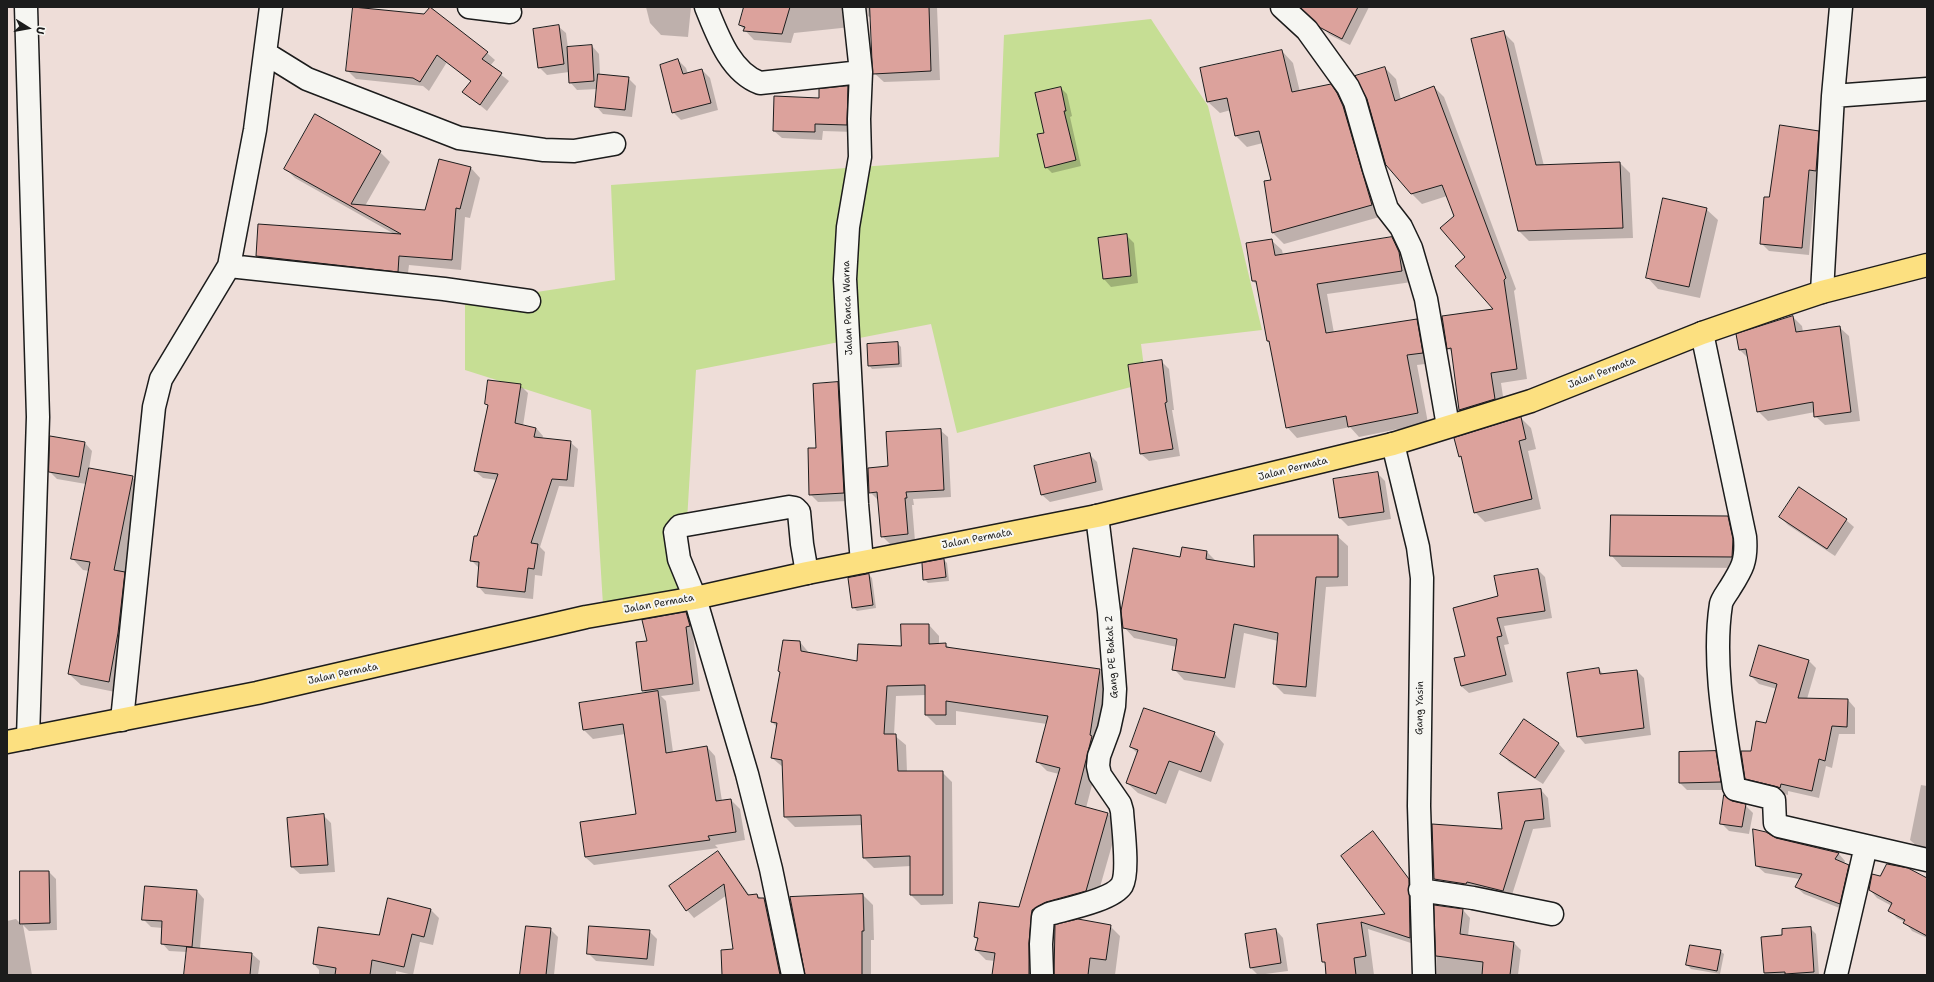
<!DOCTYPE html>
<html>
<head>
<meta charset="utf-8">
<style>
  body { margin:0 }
  #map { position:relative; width:1934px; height:982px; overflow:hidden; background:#eeddd8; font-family:"Shantell Sans",sans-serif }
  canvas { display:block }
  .frame { position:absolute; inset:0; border:8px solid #1c1c1c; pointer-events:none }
  .north { position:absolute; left:8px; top:8px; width:40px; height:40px; -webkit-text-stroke:3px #f6f6f2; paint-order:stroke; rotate:101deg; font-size:11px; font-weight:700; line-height:16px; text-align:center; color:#1c1c1c }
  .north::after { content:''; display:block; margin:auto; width:14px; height:18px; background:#1c1c1c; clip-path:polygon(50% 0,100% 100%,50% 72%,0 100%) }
</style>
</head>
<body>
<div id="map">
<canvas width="1934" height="982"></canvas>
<div class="frame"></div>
<div class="north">U</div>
</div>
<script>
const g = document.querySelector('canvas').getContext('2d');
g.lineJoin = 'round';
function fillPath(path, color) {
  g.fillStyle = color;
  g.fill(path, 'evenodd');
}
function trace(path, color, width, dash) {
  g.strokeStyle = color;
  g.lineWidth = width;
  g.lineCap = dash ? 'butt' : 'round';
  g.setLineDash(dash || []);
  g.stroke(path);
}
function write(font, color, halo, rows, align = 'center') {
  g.font = font + ' "Shantell Sans",sans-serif';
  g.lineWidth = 4;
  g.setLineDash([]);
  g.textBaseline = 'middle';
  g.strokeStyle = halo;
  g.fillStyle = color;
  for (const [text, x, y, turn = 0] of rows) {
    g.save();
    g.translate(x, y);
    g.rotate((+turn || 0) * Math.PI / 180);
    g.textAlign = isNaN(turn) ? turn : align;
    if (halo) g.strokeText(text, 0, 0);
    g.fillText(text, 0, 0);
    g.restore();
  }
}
fillPath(new Path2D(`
  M 1151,19 L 1208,106 L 1262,330 L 1141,344 L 1146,383 L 957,433 L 931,324 L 696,370 L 683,588 L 603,605 L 591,410 L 465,370 L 465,303 L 615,280 L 611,185 L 999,157 L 1004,35 Z`), '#c6de94');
fillPath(new Path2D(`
  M 646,7 L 691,7 L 688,37 L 661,35 L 650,23 Z
  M 745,7 L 855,7 L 851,27 L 794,33 L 791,43 L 754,40 L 740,25 Z
  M 867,7 L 937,7 L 940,80 L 884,82 L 874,73 L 871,18 L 868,16 Z
  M 1301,7 L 1369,7 L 1350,45 L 1330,35 Z
  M 354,8 L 487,53 L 495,60 L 490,66 L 509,81 L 487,111 L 464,92 L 471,82 L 447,62 L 429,91 L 423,86 L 356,79 L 347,70 Z
  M 558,26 L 566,33 L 568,48 L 592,46 L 599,54 L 600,75 L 628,78 L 636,86 L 632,117 L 603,114 L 596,106 L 598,89 L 577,90 L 570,82 L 569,72 L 547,75 L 539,67 Z
  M 1503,32 L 1514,43 L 1544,166 L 1620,163 L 1630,173 L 1633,238 L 1529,241 L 1519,231 Z
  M 1282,51 L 1293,63 L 1300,92 L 1330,85 L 1342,97 L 1383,216 L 1284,244 L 1273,233 L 1272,181 L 1263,143 L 1247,147 L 1236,136 L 1231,110 L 1220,113 L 1208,102 Z
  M 678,60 L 686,68 L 688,74 L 702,70 L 710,78 L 718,110 L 681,120 L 673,112 Z
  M 1385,68 L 1396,79 L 1401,100 L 1434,87 L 1444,97 L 1516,289 L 1514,291 L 1527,379 L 1501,383 L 1505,410 L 1470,420 L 1460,410 L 1452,352 L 1448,348 L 1495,310 L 1466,257 L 1447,196 L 1422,204 L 1411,193 Z
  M 848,87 L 855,95 L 854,132 L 823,131 L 822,140 L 782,138 L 774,131 L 820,99 Z
  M 1061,88 L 1067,94 L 1072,116 L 1070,117 L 1081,166 L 1052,173 L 1046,167 L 1045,133 Z
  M 1818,132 L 1826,139 L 1823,178 L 1816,177 L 1809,255 L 1769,251 L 1761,243 L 1769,198 Z
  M 380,152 L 390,162 L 365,206 L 426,211 L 471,168 L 480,178 L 470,218 L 465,217 L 461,270 L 409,265 L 407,281 L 266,266 L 257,256 L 396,235 L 295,178 L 286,169 Z
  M 1706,209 L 1718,220 L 1700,298 L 1658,289 L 1647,277 Z
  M 1126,235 L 1134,243 L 1138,283 L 1111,287 L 1104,279 L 1099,239 Z
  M 1391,238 L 1402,248 L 1412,282 L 1327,294 L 1334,333 L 1416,320 L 1427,331 L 1433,363 L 1417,365 L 1428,423 L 1359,437 L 1350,427 L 1297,438 L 1287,427 L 1271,344 L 1267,341 L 1258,286 L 1253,281 L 1271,240 L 1282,250 L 1283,255 Z
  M 1793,317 L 1802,326 L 1803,332 L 1839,327 L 1849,336 L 1860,421 L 1825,425 L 1815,416 L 1815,412 L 1768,421 L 1758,411 L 1749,359 L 1740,350 Z
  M 897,343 L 901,347 L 902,367 L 872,369 L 869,365 Z
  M 1161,361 L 1169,369 L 1174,410 L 1172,410 L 1180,456 L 1149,461 L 1141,454 Z
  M 838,383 L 845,391 L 851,501 L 818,502 L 810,494 L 817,449 Z
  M 520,385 L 528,393 L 523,426 L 536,428 L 543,436 L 542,439 L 570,442 L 578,449 L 574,487 L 559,486 L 540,547 L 545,552 L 542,576 L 535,575 L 533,599 L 485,594 L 478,586 L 479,568 L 472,561 L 497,480 L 483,478 L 475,471 L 488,406 L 486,404 Z
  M 1521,418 L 1531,428 L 1536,449 L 1528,451 L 1541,509 L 1485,522 L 1475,512 L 1463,459 L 1460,456 Z
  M 940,430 L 948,437 L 951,497 L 913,499 L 914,505 L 912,505 L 915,541 L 890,544 L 882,536 L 878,500 L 870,492 L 889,467 Z
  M 85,443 L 92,451 L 89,469 L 132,477 L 143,489 L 120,693 L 81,685 L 69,674 L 89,571 L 83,570 L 72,558 L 86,484 L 57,479 L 50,472 Z
  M 1089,454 L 1097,462 L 1103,490 L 1050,502 L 1042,495 Z
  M 1377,473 L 1385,481 L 1391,519 L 1348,526 L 1340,518 L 1335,480 Z
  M 1727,517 L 1739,529 L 1743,568 L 1622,567 L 1611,555 Z
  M 1780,517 L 1846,520 L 1854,527 L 1835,556 L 1788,525 Z
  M 1337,536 L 1348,546 L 1348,586 L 1326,587 L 1316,697 L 1284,694 L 1274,684 L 1278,641 L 1244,633 L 1235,688 L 1184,680 L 1174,669 L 1177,647 L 1134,638 L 1124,627 L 1181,558 L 1183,548 L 1207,552 L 1217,562 L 1255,569 Z
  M 944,560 L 947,563 L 949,581 L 928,583 L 924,579 Z
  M 1538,570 L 1545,577 L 1552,618 L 1504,626 L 1509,644 L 1504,645 L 1513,682 L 1469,693 L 1461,686 L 1466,656 L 1499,597 Z
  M 869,575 L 872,578 L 876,608 L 857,611 L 853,607 Z
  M 686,613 L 693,621 L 697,633 L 693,634 L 700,691 L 661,696 L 666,701 L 673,752 L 707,747 L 715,756 L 722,801 L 731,800 L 740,809 L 745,840 L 715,845 L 718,848 L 594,865 L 585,857 L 638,815 L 625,734 L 593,739 L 584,730 L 647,694 L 643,690 L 648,642 Z
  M 929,625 L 939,636 L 939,644 L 945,644 L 950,648 L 1099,670 L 1109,680 L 1102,747 L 1086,808 L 1108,814 L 1118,824 L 1096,901 L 1056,912 L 1040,975 L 993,975 L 995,961 L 986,960 L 976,950 L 978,940 L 975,937 L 1020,908 L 1059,774 L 1047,771 L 1037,761 L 1047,724 L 956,711 L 956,725 L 936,725 L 926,715 L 926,695 L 896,696 L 894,735 L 906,745 L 907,772 L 942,772 L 952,782 L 953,904 L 921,905 L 911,895 L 911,866 L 874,868 L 864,858 L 863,825 L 795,827 L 785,817 L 784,768 L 772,758 L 777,727 L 772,722 L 781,673 L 779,671 L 800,642 L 810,654 L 858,662 L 902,647 Z
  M 1808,660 L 1816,668 L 1807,699 L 1848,700 L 1855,708 L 1855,734 L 1839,734 L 1832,768 L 1826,766 L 1819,798 L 1788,791 L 1788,795 L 1754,786 L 1746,778 L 1751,752 L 1767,724 L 1777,689 L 1759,684 L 1751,676 Z
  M 1599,669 L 1604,675 L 1637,671 L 1644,678 L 1651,735 L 1585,744 L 1578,736 Z
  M 1214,733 L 1224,744 L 1211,782 L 1179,770 L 1166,804 L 1138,793 L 1127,783 L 1138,754 L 1131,747 Z
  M 1558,743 L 1565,751 L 1543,784 L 1509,762 L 1502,754 Z
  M 1715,752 L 1723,760 L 1728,790 L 1687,790 L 1680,783 Z
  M 1921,785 L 1927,786 L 1927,852 L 1922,851 L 1910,840 Z
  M 1541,790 L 1548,798 L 1551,827 L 1533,829 L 1511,898 L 1442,887 L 1435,879 L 1503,830 Z
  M 1731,802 L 1745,805 L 1753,813 L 1749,834 L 1729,831 L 1721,823 Z
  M 324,816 L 331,823 L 335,872 L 300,874 L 292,867 Z
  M 1373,833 L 1416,888 L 1417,945 L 1368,929 L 1374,975 L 1327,975 L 1326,965 L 1323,962 L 1318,924 L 1387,915 Z
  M 1776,839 L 1838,853 L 1845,861 L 1844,864 L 1856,873 L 1847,911 L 1804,894 L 1796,887 L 1800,879 L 1765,873 L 1757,866 Z
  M 718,852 L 725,860 L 750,896 L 757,895 L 771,906 L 786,975 L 723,975 L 734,950 L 727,895 L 694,918 L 687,910 Z
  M 21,872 L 49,872 L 56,879 L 57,930 L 29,931 L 23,925 L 32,975 L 7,975 L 7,921 L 16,919 L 22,925 Z
  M 1881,878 L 1927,879 L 1927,938 L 1912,931 L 1905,922 L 1897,918 L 1889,910 L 1892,906 L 1877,898 L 1870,890 Z
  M 197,891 L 204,899 L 200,949 L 252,954 L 260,961 L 258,975 L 185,975 L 187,952 L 169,951 L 162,943 L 163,928 L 151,927 L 143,919 Z
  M 863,895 L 873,905 L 874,940 L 871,940 L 871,975 L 806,975 L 791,898 Z
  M 1435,906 L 1463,910 L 1470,918 L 1468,936 L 1514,943 L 1521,950 L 1518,975 L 1437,975 Z
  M 430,909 L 439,918 L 433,945 L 420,942 L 413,975 L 396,971 L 396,975 L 319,975 L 319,970 L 314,964 L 380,936 Z
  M 1110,926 L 1120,936 L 1115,975 L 1055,975 Z
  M 1810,928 L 1816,934 L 1819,975 L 1765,975 L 1762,938 L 1784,936 Z
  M 550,929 L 558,937 L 554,975 L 521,975 Z
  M 1276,930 L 1283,938 L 1288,971 L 1258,975 L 1251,968 L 1246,935 Z
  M 649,931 L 657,939 L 654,966 L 596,961 L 588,953 Z
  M 1720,951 L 1724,954 L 1720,974 L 1691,969 L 1687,965 Z`), '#0003');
const building = new Path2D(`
  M 353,7 L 424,14 L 430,7 L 488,52 L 482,59 L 502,73 L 480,105 L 462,92 L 471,81 L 437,55 L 420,82 L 413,78 L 346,71 Z
  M 744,7 L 790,7 L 782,34 L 743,31 L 745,27 L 739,25 Z
  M 870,7 L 929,7 L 931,71 L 873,74 Z
  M 1300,7 L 1358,7 L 1342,39 L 1321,28 Z
  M 559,25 L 564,64 L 538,68 L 533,29 Z
  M 1504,31 L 1536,165 L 1620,162 L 1623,228 L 1518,231 L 1471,39 Z
  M 592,45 L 594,81 L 569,83 L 567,47 Z
  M 1282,50 L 1292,92 L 1331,84 L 1337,93 L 1343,106 L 1372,205 L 1272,233 L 1264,181 L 1271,180 L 1259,131 L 1235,136 L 1227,98 L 1207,102 L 1200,68 Z
  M 678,59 L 683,74 L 702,69 L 711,103 L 672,113 L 660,65 Z
  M 1385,67 L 1395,101 L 1434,86 L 1506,278 L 1504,280 L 1517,369 L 1491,373 L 1495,399 L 1459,410 L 1451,348 L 1447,349 L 1442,316 L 1493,309 L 1455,266 L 1465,257 L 1440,228 L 1454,216 L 1442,185 L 1411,194 L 1386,165 L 1386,166 L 1367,99 L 1355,76 Z
  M 598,74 L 629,77 L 625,110 L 595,107 Z
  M 848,86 L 847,125 L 815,124 L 815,132 L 773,131 L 774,96 L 819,98 L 819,89 Z
  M 1061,87 L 1066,111 L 1064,111 L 1076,160 L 1045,168 L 1037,134 L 1044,133 L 1035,93 Z
  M 315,114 L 381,151 L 351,204 L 425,210 L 439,159 L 471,167 L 460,209 L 456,208 L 452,260 L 399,256 L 398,272 L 256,256 L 258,224 L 401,234 L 284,169 Z
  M 1780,125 L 1819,131 L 1816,171 L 1809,170 L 1802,248 L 1760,244 L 1764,197 L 1769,197 Z
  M 1663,198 L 1707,208 L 1689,287 L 1646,278 Z
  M 1127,234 L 1131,276 L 1103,279 L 1098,238 Z
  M 1392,237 L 1399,252 L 1402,271 L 1317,284 L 1326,333 L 1417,319 L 1423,353 L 1407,355 L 1418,413 L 1348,427 L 1346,416 L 1286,428 L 1269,341 L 1267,341 L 1256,281 L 1252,281 L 1246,243 L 1272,239 L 1275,255 Z
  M 1793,316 L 1796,332 L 1840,326 L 1851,412 L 1814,417 L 1813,402 L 1757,412 L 1746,349 L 1739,350 L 1736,334 Z
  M 898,342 L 899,364 L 868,366 L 867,344 Z
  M 1162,360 L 1167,402 L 1165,403 L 1173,449 L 1140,454 L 1128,365 Z
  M 488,380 L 521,384 L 515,423 L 536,428 L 534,437 L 571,441 L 567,480 L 552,479 L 531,543 L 538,544 L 534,569 L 528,568 L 525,592 L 477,587 L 479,562 L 470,561 L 474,536 L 477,536 L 498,474 L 474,471 L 488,405 L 485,404 Z
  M 838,382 L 844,493 L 809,495 L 808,448 L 816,448 L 813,384 Z
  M 1521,417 L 1526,439 L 1519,441 L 1532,499 L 1474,513 L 1461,456 L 1459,457 L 1454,438 Z
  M 941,429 L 944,490 L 906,492 L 907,498 L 905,498 L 908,534 L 881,537 L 877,492 L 869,493 L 868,468 L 888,466 L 886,432 Z
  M 50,436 L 85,442 L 79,477 L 49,472 Z
  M 1090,453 L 1096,482 L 1041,495 L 1034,466 Z
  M 89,468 L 133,476 L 114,570 L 125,572 L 118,633 L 109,682 L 68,674 L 90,562 L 71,559 Z
  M 1378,472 L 1384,512 L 1339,518 L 1333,479 Z
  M 1799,487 L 1847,519 L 1827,549 L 1779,517 Z
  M 1611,515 L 1728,516 L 1733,539 L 1732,557 L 1610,556 Z
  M 1254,535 L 1338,535 L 1338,577 L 1316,577 L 1306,687 L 1273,684 L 1278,633 L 1234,624 L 1225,678 L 1172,670 L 1177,639 L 1123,628 L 1121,611 L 1133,548 L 1180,557 L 1182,547 L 1207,551 L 1206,559 L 1254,567 Z
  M 944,559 L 946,577 L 923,580 L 922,563 Z
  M 1538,569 L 1545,611 L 1497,618 L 1502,636 L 1497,637 L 1506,675 L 1461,686 L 1454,658 L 1465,656 L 1453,608 L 1498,596 L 1494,576 Z
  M 869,574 L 873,605 L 852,608 L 848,578 Z
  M 686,612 L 690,626 L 686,627 L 693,684 L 642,691 L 636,642 L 647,641 L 642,620 Z
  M 901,624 L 929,624 L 929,644 L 946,643 L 946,647 L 1100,669 L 1090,735 L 1092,736 L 1075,804 L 1108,813 L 1086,891 L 1046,902 L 1032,910 L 1029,943 L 1029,975 L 992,975 L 995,953 L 975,950 L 978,938 L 974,937 L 979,902 L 1019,907 L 1060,768 L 1036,762 L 1048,716 L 946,701 L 946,715 L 925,715 L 925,685 L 887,686 L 884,734 L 896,734 L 898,771 L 943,771 L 943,895 L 910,895 L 910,856 L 863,858 L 861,815 L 784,817 L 782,760 L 771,758 L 777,723 L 771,722 L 780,672 L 778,671 L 783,640 L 800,641 L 801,651 L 857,661 L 858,644 L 901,646 Z
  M 1759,645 L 1809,660 L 1798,698 L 1848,699 L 1847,727 L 1832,726 L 1825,761 L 1819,759 L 1812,791 L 1781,784 L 1780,788 L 1778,787 L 1745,779 L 1741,751 L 1751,751 L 1756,721 L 1766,723 L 1777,684 L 1750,676 Z
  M 1599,668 L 1600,674 L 1637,670 L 1644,728 L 1577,737 L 1567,673 Z
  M 658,691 L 666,753 L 707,746 L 716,801 L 731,799 L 736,832 L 708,836 L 710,840 L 585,857 L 580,822 L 636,814 L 623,724 L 583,730 L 579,703 Z
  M 1144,708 L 1215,732 L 1201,772 L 1169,761 L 1156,794 L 1126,783 L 1138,750 L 1130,747 Z
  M 1524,719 L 1559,743 L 1535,778 L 1500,754 Z
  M 1716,751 L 1721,782 L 1679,783 L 1679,752 Z
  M 1541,789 L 1544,819 L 1525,821 L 1503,891 L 1467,882 L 1466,884 L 1434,879 L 1432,824 L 1502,829 L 1498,793 Z
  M 1724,795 L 1732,801 L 1746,804 L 1742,827 L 1720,824 Z
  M 324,814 L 328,865 L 291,867 L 287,818 Z
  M 1753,829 L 1766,832 L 1776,838 L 1839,853 L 1835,859 L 1849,865 L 1840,904 L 1795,887 L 1802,874 L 1756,866 Z
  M 1373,831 L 1409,879 L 1410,938 L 1361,922 L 1366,956 L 1354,958 L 1356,975 L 1326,975 L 1325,962 L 1322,962 L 1317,924 L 1385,914 L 1341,856 Z
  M 718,851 L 748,895 L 757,894 L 758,898 L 764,898 L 780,975 L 722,975 L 721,950 L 733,949 L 724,884 L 686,911 L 669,886 Z
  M 1887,864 L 1908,868 L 1927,878 L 1927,936 L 1903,923 L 1905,920 L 1888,911 L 1892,903 L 1869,890 L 1872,874 L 1880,876 Z
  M 20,871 L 49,871 L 50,923 L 20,924 Z
  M 145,886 L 197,890 L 192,947 L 161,944 L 162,921 L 142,920 Z
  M 863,894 L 864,931 L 862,931 L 862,975 L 805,975 L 790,897 Z
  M 388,898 L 431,909 L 424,937 L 412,934 L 404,967 L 372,960 L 370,975 L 335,975 L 336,968 L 313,964 L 318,927 L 379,935 Z
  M 1434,905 L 1463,909 L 1460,934 L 1514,942 L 1510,975 L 1482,975 L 1483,962 L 1436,956 Z
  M 1078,919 L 1111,925 L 1106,960 L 1090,958 L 1088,975 L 1054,975 L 1055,925 Z
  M 526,926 L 551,928 L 546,975 L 520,975 Z
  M 589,926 L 650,930 L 647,959 L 587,954 Z
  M 1811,927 L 1814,972 L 1785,974 L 1785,972 L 1764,973 L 1761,937 L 1782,935 L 1782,929 Z
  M 1276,929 L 1281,963 L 1250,968 L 1245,934 Z
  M 1690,945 L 1721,950 L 1717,971 L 1686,965 Z
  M 187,947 L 252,953 L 250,975 L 184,975 Z`);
fillPath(building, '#dca29c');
trace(building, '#1c1c1c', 1);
const street = new Path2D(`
  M 26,7 L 38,417 L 28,738
  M 469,7 L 510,12
  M 706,7 C 717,34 730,72 760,83 L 861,72
  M 854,7 L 861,72 L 859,119 L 860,157 L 848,227 L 845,279 L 857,504 L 862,562
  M 1282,7 L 1307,30 L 1348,87 L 1355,102 L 1374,169 L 1387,209 L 1401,227 L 1411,248 L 1426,299 L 1448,426
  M 265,53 L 307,79 L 459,138 L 544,150 L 574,151 L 614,144
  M 1833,96 L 1927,89
  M 229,266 L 444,289 L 529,301
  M 1822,292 L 1833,96 L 1841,7
  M 1702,333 L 1745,537 C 1747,561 1742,569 1730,588 C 1727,593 1722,599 1721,604 C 1712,663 1725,729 1734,787 L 1735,789 L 1772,798 L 1774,800 L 1775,823 L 1779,826 L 1927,860
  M 1393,444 L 1418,547 L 1422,578 L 1419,806 L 1424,975
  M 122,720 L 154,407 L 161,379 L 229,266 L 255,130 L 271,7
  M 1420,890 L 1473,898 L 1552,914
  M 793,975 L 771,869 L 747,774 L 695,598 L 679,559 L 675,532 L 680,526 L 789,507 L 795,508 L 799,512 L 802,544 L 807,573
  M 1042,975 L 1041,944 L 1043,917 L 1049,914 C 1066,909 1113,900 1122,885 C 1129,872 1123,827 1122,811 L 1120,804 L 1100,775 L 1098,766 L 1099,756 L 1109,729 L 1114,706 L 1115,689 L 1109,612 L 1097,516
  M 1836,975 L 1866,846`);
const primary = new Path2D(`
  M 7,742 L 257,693 L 586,617 L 695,598 L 807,573 L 1097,516 L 1393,444 L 1531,401 L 1702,333 L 1783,305 L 1822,292 L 1927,265`);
trace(street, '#1c1c1c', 25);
trace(primary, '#1c1c1c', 25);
trace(street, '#f6f6f2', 22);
trace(primary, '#fce080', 22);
write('10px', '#1c1c1c', '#f6f6f2', [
  ["Jalan Panca Warna",848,308,-92],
  ["Jalan Permata",1602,373,-21],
  ["Jalan Permata",1293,469,-14],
  ["Jalan Permata",977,539,-11],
  ["Jalan Permata",659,604,-10],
  ["Gang PE Bakat 2",1112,657,-94],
  ["Jalan Permata",343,674,-12],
  ["Gang Yasin",1420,708,-89]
]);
</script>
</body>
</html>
